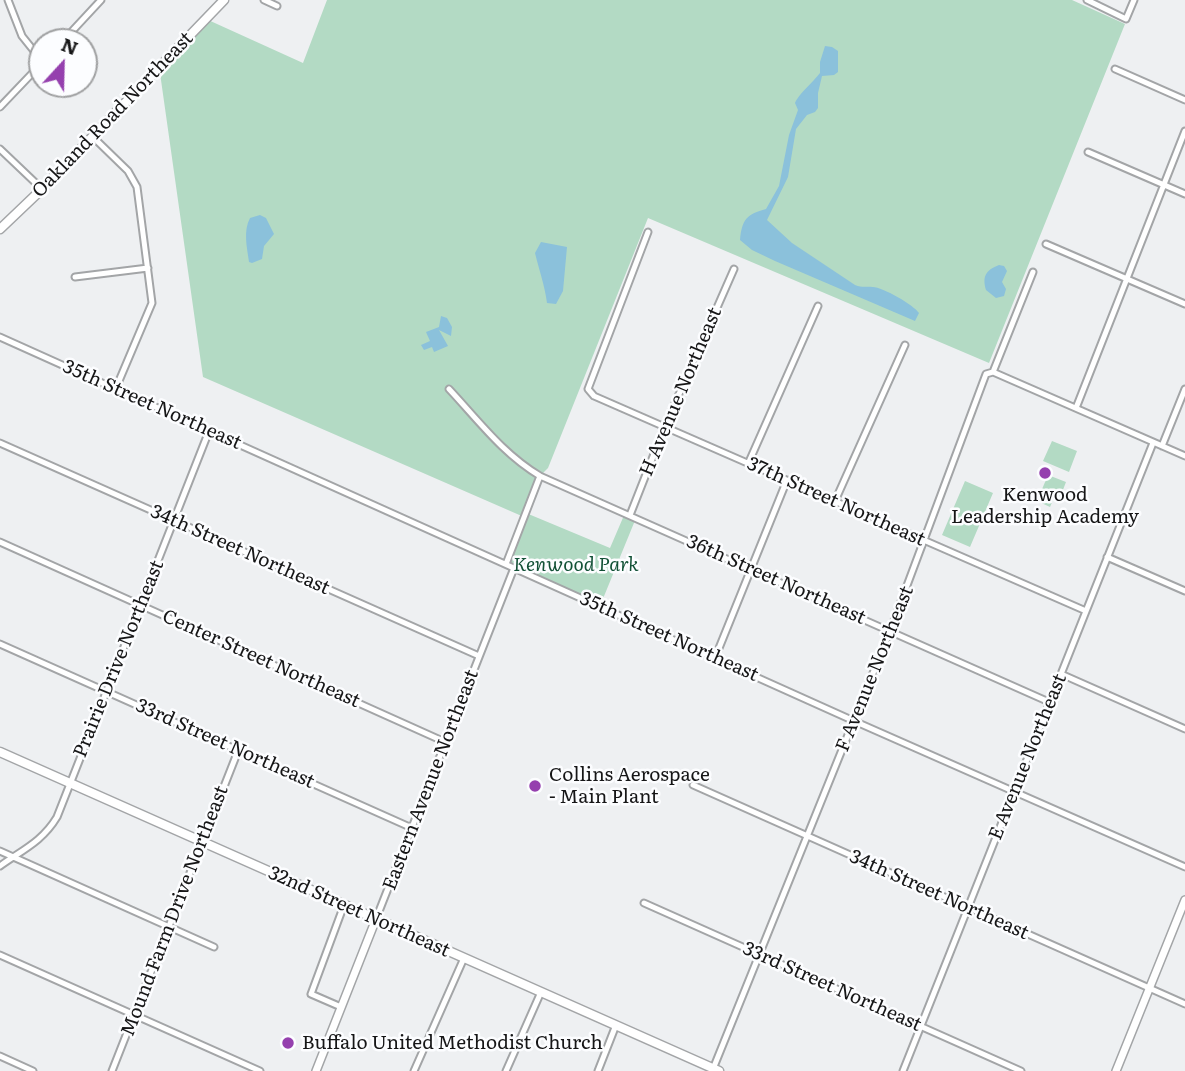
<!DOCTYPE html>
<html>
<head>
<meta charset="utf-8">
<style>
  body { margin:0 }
  #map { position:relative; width:1185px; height:1071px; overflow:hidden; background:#eef0f2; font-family:Literata,serif }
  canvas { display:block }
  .north { position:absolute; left:28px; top:28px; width:70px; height:70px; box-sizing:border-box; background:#fcfdff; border:2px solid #a0a1a2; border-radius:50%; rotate:22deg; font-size:19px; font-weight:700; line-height:28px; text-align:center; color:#161617 }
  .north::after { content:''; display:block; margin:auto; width:24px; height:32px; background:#9540ae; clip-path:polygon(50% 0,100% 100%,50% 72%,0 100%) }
</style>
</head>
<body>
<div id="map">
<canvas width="1185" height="1071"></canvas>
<div class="north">N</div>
</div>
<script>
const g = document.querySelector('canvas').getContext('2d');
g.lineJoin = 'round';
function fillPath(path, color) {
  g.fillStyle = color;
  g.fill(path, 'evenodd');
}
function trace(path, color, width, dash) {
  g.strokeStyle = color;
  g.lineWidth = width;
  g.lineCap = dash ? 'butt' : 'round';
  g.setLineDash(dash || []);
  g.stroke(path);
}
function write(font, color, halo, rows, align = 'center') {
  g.font = font + ' Literata,serif';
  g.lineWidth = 5;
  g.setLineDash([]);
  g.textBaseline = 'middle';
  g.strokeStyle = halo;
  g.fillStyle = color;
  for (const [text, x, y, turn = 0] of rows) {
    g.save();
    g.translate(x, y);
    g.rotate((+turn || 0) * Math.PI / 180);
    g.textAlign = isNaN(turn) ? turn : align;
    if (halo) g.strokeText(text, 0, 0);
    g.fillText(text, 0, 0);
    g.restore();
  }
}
fillPath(new Path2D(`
  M 327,0 L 1072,0 L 1125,24 L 989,363 L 648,218 L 548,468 L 540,476 L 526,513 L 610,548 L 625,513 L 636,518 L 600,606 L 506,564 L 524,517 L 203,377 L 160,73 L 206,19 L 303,63 Z
  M 1052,441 L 1077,451 L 1069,472 L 1043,461 Z
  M 1048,475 L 1066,482 L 1061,495 L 1053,500 L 1050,507 L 1037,501 Z
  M 965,481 L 993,493 L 970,547 L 942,535 Z`), '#b3dac4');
fillPath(new Path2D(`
  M 825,46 L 832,47 L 838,51 L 838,72 L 834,75 L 822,76 L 818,93 L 818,108 L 815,112 L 807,115 L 796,129 L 788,177 L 767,220 L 792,243 L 855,285 C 863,288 865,286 873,287 C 882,287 914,305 919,313 L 915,321 L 775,261 L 752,250 L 740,240 C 742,219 747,214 766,209 L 779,186 L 789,135 L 798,110 L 795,103 C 798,95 814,81 820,73 L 820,62 Z
  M 260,215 L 266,218 L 274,234 L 264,246 L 262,259 L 252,263 L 249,262 C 247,247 243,231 250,218 Z
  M 541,242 L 567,247 L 563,291 L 556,304 L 547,303 C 545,286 539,270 535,253 Z
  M 999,265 L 1004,266 L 1007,271 L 1002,282 L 1006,289 L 1004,296 L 996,298 L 986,290 C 982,276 986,270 999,265 Z
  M 441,316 L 447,318 L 452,327 L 451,336 L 439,330 L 448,346 L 434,352 L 432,347 L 424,350 L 421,345 L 430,341 L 426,332 L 439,327 Z`), '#8bc1db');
const minor = new Path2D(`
  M 8,0 L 22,36 L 42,61
  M 264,0 L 277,6
  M 1087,0 L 1126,19 L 1134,0
  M 62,42 L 101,0
  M 1115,69 L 1185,100
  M 0,107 L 42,63
  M 93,137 L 128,171 L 137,187 L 152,303 L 116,388
  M 0,149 L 42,189
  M 1088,152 L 1185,194
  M 648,232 L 588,389 L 594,396 L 1086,611
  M 1046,244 L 1185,304
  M 75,277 L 148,268
  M 0,337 L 854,721 L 1185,867
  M 993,372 L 1185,456
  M 449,389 C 478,420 503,454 540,476 L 1049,702
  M 1076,408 L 1185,131
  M 0,443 L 479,656
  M 1162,446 L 1185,389
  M 748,464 L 818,306
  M 835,501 L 905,345
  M 630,515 L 665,426 L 734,269
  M 0,542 L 445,742
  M 1107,557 L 1185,591
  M 506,564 L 540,476
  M 0,644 L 412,828
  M 715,658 L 787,480
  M 1061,674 L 1185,729
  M 693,785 L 1185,1004
  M 0,851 L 214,947
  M 0,866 C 22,850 42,842 57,817 L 209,431
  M 644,903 L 1021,1071
  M 376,919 L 514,568
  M 0,955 L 260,1071
  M 341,1007 L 311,994 L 344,905
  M 0,1056 L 33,1071
  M 713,1069 L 890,631 L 986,374 L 993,372 L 1033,272
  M 112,1071 L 238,751
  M 414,1071 L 464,958
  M 506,1071 L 541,992
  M 598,1071 L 616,1025
  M 903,1071 L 1153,443`);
const tertiary = new Path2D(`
  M 316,1071 L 376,919
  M 1116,1071 L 1185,900`);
const secondary = new Path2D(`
  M 0,229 L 42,189 L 224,0
  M 0,752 L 719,1071`);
trace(minor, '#a3a5a7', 9);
trace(tertiary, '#a3a5a7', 10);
trace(secondary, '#a3a5a7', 11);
trace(minor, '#fff', 5);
trace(tertiary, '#fff', 7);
trace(secondary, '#fff', 8);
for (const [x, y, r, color] of [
  [1045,473,7,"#9540ae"],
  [535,786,7,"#9540ae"],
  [288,1043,7,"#9540ae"]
]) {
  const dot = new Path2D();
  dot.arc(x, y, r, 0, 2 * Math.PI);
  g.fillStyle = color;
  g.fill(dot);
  trace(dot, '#fcfdff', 2.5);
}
write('19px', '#161617', '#fcfdff', [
  ["Oakland Road Northeast",113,115,-46],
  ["H Avenue Northeast",681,392,-67],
  ["35th Street Northeast",152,405,24],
  ["37th Street Northeast",836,502,24],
  ["34th Street Northeast",240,550,24],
  ["36th Street Northeast",776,580,24],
  ["35th Street Northeast",669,637,24],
  ["Prairie Drive Northeast",119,659,-68],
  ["Center Street Northeast",261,659,24],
  ["F Avenue Northeast",875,669,-68],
  ["33rd Street Northeast",225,744,24],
  ["E Avenue Northeast",1028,757,-68],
  ["Eastern Avenue Northeast",431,780,-69],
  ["34th Street Northeast",939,895,24],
  ["Mound Farm Drive Northeast",175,911,-69],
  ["32nd Street Northeast",359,912,24],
  ["33rd Street Northeast",832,987,24]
]);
write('19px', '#161617', '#fcfdff', [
  ["Kenwood",1045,495,"center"],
  ["Leadership Academy",1045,517,"center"],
  ["Collins Aerospace",549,775],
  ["- Main Plant",549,797],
  ["Buffalo United Methodist Church",302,1043]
], 'left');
write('italic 19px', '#125136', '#fcfdff', [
  ["Kenwood Park",576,565]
]);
</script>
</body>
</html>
